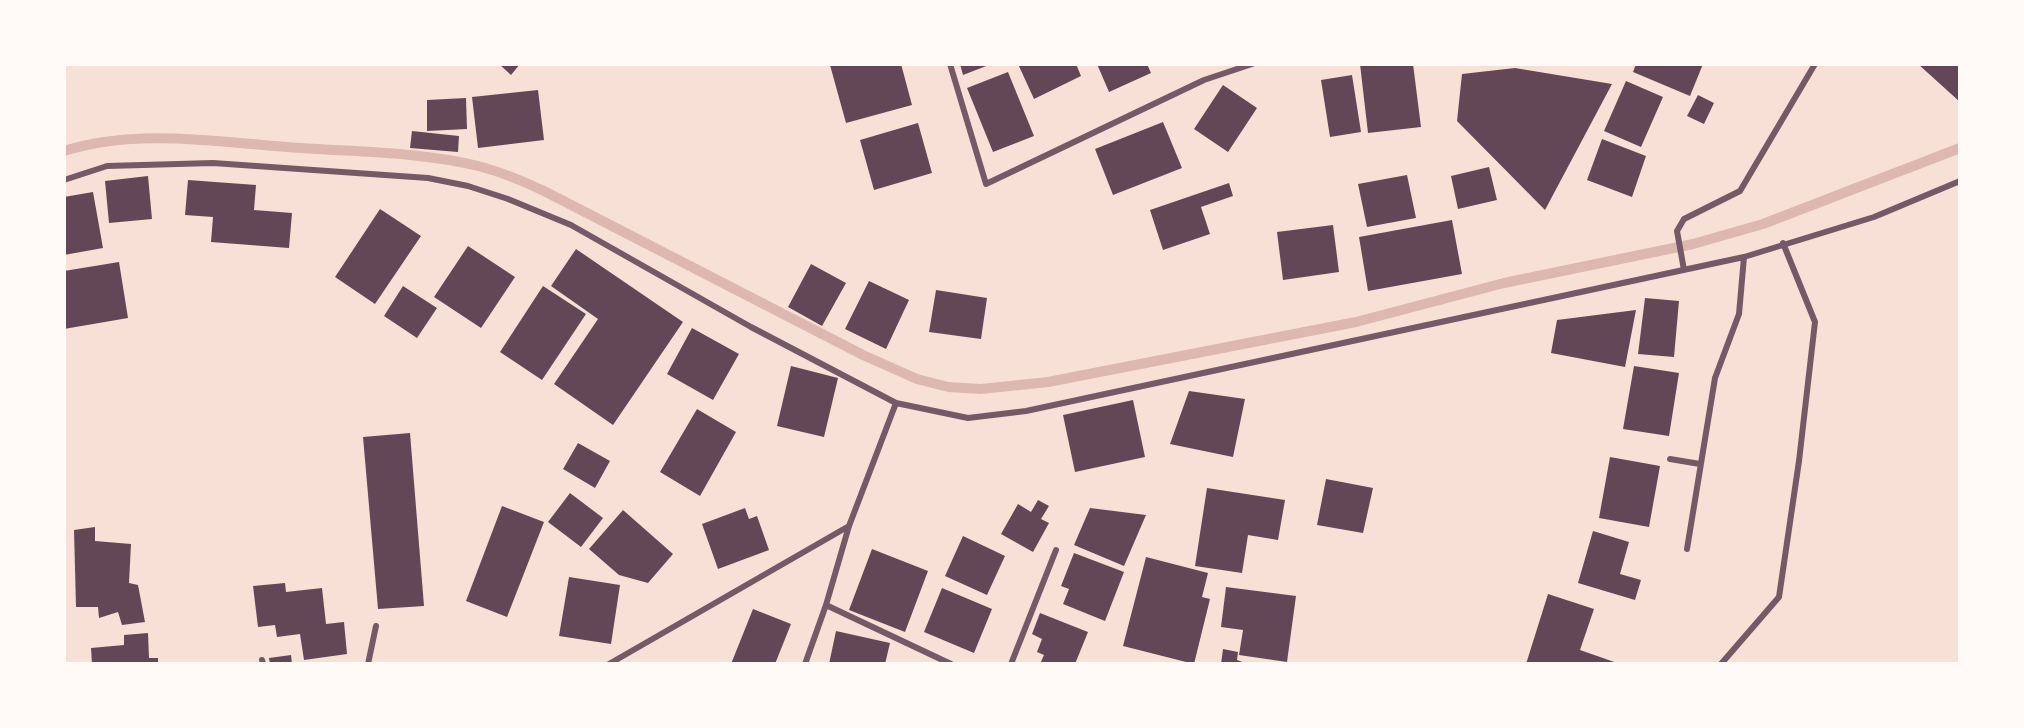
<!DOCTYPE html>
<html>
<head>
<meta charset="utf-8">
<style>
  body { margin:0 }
  #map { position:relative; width:2024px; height:728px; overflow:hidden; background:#f7e1d7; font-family:Helvetica,sans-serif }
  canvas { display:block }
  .frame { position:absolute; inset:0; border:66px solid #fffaf5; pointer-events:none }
</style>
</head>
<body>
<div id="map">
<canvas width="2024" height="728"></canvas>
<div class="frame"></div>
</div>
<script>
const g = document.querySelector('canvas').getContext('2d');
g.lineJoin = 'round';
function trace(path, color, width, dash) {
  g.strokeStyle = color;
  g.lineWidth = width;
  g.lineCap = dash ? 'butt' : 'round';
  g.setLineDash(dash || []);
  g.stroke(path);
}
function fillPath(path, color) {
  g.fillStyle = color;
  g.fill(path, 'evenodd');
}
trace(new Path2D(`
  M 64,151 C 138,127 224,143 301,148 C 359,152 420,152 478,166 C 502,172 523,181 546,192 L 863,355 L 917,379 L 948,387 L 981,389 L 1048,382 L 1356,322 L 1504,283 L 1693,244 L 1763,224 L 1960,148`), '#dcb8b0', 10);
fillPath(new Path2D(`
  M 499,64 L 520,64 L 511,75 Z
  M 901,64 L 912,105 L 846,123 L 830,65 Z
  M 960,64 L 989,64 L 989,65 L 963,75 Z
  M 1018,64 L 1076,64 L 1081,76 L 1034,99 Z
  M 1097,64 L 1147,64 L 1151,73 L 1109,92 Z
  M 1360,64 L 1413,64 L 1421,127 L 1368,133 Z
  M 1636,64 L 1703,64 L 1690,96 L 1633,72 Z
  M 1918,64 L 1960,64 L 1960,102 Z
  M 1515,68 L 1612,84 L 1545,210 L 1457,121 L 1462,74 Z
  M 1008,72 L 1034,136 L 993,152 L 967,88 Z
  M 1352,75 L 1361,132 L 1330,137 L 1321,80 Z
  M 1626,81 L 1663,97 L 1641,147 L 1604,131 Z
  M 1223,85 L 1257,108 L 1228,152 L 1194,129 Z
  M 538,90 L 544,140 L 478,148 L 472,97 Z
  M 1698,95 L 1714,103 L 1704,124 L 1687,116 Z
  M 466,98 L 467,129 L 427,131 L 427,100 Z
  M 1163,122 L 1182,168 L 1113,195 L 1095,149 Z
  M 918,123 L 932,173 L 874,190 L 860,140 Z
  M 412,131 L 459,136 L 458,152 L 410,148 Z
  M 1602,139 L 1646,156 L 1632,197 L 1587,180 Z
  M 1489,167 L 1497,200 L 1458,209 L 1451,176 Z
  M 1407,175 L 1416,218 L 1367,227 L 1358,184 Z
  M 148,176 L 152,219 L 109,223 L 105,181 Z
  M 188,180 L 256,185 L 254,210 L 292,213 L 289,248 L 211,242 L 213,217 L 185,215 Z
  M 1229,183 L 1233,196 L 1201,207 L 1210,234 L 1163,250 L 1150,210 Z
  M 93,192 L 103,248 L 64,255 L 64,197 Z
  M 380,209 L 421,236 L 375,304 L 335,277 Z
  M 1452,220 L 1462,274 L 1368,291 L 1359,237 Z
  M 1333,225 L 1339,272 L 1283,280 L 1277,232 Z
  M 468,246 L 515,277 L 481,328 L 434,297 Z
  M 576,249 L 683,322 L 613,425 L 554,384 L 598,319 L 551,286 Z
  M 119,262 L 128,318 L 64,329 L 64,271 Z
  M 811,264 L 846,283 L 822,326 L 788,307 Z
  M 869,281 L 909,300 L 886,349 L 845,329 Z
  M 403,286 L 437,308 L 417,338 L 384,316 Z
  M 543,286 L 586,314 L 542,380 L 500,352 Z
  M 936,290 L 987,298 L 981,339 L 929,332 Z
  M 1645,298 L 1679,301 L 1674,357 L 1638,354 Z
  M 1636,310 L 1625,367 L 1551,353 L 1557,320 Z
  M 692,328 L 739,354 L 713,400 L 667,374 Z
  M 791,366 L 838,378 L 824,437 L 777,426 Z
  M 1634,366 L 1679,373 L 1669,436 L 1623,429 Z
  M 1189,391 L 1245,399 L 1233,457 L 1170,444 Z
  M 1133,400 L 1145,457 L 1075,472 L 1063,415 Z
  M 697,409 L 736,432 L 700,496 L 660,472 Z
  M 410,433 L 424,606 L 378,609 L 363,437 Z
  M 578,443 L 610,461 L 595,488 L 563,469 Z
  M 1610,457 L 1660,466 L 1649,527 L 1599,518 Z
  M 1326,479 L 1373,488 L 1363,533 L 1317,525 Z
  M 1207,488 L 1285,500 L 1278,540 L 1248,535 L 1242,573 L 1195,566 Z
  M 570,493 L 603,518 L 581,547 L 548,522 Z
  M 1038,500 L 1049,506 L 1041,519 L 1049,523 L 1033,552 L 1001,534 L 1018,504 L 1031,512 Z
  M 502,506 L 544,522 L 507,617 L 466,601 Z
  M 745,508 L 749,519 L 757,516 L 769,550 L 718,569 L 702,524 Z
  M 1090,508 L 1146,515 L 1124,566 L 1074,545 Z
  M 623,510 L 673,554 L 648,583 L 619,575 L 589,549 Z
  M 95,527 L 95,541 L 131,544 L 129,583 L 138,585 L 145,622 L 122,625 L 118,612 L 99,618 L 98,607 L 76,607 L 74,530 Z
  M 1593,531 L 1629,542 L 1620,574 L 1641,580 L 1635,600 L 1578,583 Z
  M 963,536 L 1005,556 L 987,595 L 945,576 Z
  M 872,549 L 928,571 L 905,632 L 849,610 Z
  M 1074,553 L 1124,572 L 1105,621 L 1063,604 L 1069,589 L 1061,586 Z
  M 1146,557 L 1208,573 L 1202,597 L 1210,599 L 1194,664 L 1123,646 Z
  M 569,577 L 620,585 L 611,644 L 559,636 Z
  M 285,583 L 286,592 L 322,588 L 326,624 L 344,622 L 347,654 L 304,660 L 300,634 L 277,637 L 275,625 L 258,627 L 253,586 Z
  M 1226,587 L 1296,596 L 1287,662 L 1239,655 L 1243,630 L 1221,627 Z
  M 942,588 L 992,609 L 974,653 L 924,632 Z
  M 1548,594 L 1594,609 L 1580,650 L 1620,664 L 1526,664 Z
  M 753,609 L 791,624 L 775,664 L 731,664 Z
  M 1040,613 L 1088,632 L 1075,664 L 1040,664 L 1044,655 L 1037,652 L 1042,639 L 1032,634 Z
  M 836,631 L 890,643 L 885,664 L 829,664 Z
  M 148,633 L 149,658 L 158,658 L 158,664 L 92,664 L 91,648 L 124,645 L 124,635 Z
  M 1223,649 L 1238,652 L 1237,660 L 1248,664 L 1221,664 Z
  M 291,655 L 292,664 L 270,664 L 269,658 Z`), '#644757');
trace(new Path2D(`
  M 950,64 L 986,184 L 1204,80 L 1252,64
  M 64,180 L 107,166 L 213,163 L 428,178 L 468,186 L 508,199 L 571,225 L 751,327 L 896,403 L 968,418 L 1026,411 L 1744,257 L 1874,217 L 1960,181
  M 1684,270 L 1677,231 L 1684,219 L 1740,191 L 1815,64
  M 1670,459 L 1700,464
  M 1687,549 L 1715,378 L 1739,314 L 1744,257
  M 826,605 L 951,664
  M 262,660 L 263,664
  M 368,664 L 376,626
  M 609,664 L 849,526
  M 805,664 L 826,605 L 849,526 L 896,403
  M 1011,664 L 1056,550
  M 1721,664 L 1779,597 L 1799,461 L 1815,322 L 1783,243`), '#755966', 6);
</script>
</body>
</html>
